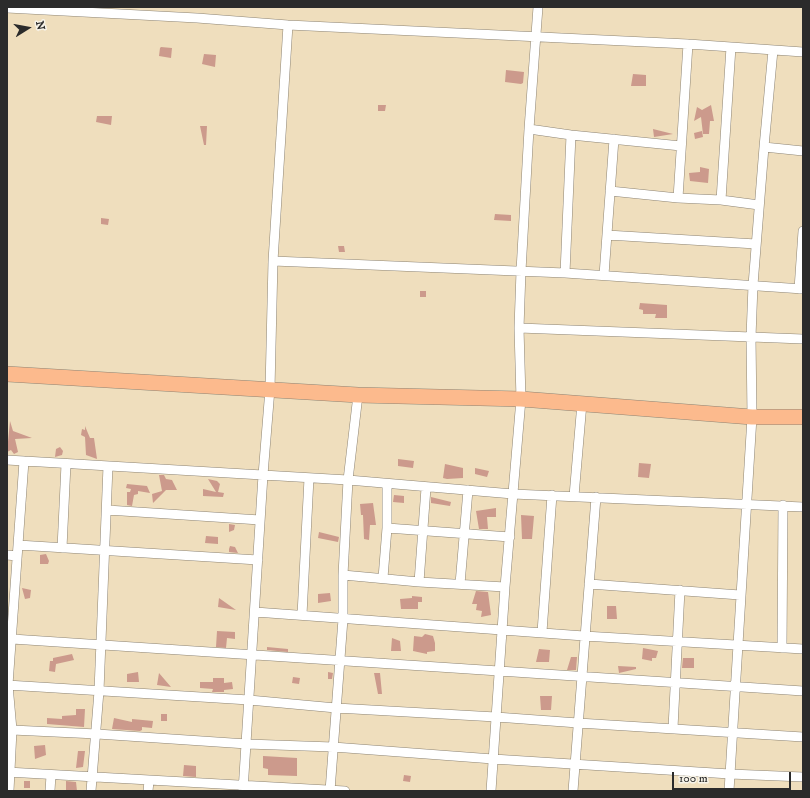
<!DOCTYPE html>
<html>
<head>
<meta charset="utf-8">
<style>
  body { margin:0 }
  #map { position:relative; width:810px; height:798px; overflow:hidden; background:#efdebd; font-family:"IM FELL DW Pica",serif }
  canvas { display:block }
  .frame { position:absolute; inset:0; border:8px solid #2b2b2b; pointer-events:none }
  .north { position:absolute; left:8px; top:8px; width:40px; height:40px; -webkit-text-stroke:3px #f7f3e8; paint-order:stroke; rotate:79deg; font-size:11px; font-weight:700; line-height:16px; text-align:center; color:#2b2b2b }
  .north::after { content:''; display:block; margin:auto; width:14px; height:18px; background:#2b2b2b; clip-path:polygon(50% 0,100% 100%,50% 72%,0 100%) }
  .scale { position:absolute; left:672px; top:772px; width:119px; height:18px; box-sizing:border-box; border:2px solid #2b2b2b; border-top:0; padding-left:5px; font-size:12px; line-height:14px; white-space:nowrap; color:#2b2b2b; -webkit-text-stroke:3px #f7f3e8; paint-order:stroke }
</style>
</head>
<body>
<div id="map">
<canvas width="810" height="798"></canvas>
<div class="frame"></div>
<div class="north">N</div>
<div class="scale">100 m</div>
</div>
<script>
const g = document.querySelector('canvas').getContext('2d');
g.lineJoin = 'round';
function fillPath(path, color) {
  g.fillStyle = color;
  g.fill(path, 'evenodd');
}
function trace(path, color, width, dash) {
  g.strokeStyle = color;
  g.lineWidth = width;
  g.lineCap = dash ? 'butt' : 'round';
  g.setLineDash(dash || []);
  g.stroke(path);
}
fillPath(new Path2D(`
  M 161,47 L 172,48 L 171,58 L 159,56 L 160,48 Z
  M 204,54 L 216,55 L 215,67 L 202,64 Z
  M 506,70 L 524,72 L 523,83 L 521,84 L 505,82 Z
  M 633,74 L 646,75 L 646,86 L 631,86 Z
  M 378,105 L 386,105 L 385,111 L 378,111 Z
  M 711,105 L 714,121 L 710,121 L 709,134 L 703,134 L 701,117 L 694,121 L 697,107 L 702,110 Z
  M 97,116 L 112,116 L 111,125 L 96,122 Z
  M 200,126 L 207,126 L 206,145 L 204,145 Z
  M 653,129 L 673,134 L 654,137 Z
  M 702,131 L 703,137 L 695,139 L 694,133 Z
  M 700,167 L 709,169 L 708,183 L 690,181 L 689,173 L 700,172 Z
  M 495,214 L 511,215 L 511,221 L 494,220 Z
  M 101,218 L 109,219 L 108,225 L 101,224 Z
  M 338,246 L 344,246 L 345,252 L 339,252 Z
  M 420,291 L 426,291 L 426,297 L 420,297 Z
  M 640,303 L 667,305 L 667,318 L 655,318 L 656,314 L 643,314 L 643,310 L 639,309 Z
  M 10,421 L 13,431 L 32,438 L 15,439 L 18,452 L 14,454 L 11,450 L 7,452 Z
  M 85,426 L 90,438 L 94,438 L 97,459 L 86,455 L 85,437 L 81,435 L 82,429 L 85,430 Z
  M 60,447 L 63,451 L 62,455 L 55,457 L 56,449 Z
  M 398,459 L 414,461 L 413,468 L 398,466 Z
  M 639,463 L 651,464 L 649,478 L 638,477 Z
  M 445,464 L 463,468 L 463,478 L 447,479 L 443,478 Z
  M 475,468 L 489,471 L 487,477 L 475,474 Z
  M 159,475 L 164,475 L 166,479 L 172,480 L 177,490 L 166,490 L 153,503 L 152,494 L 162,491 Z
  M 208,479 L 217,481 L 220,484 L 218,492 L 224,493 L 223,497 L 203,496 L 203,489 L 216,492 Z
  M 127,484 L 147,486 L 150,493 L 138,491 L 138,494 L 134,495 L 132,506 L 127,505 L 127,492 L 130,492 L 131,489 L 126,488 Z
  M 394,495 L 404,496 L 404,503 L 393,502 Z
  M 431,497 L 451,502 L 450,506 L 431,503 Z
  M 373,503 L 376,525 L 370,525 L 369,540 L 364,539 L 363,515 L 361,515 L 360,504 Z
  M 496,508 L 496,517 L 487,517 L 488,529 L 479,529 L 476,511 Z
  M 521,515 L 534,516 L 532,539 L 522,539 Z
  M 229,524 L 235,525 L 234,530 L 229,532 Z
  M 319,532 L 339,537 L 338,542 L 318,538 Z
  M 206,536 L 218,537 L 218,544 L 205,543 Z
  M 230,546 L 235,547 L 238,553 L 229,552 L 229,549 Z
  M 46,554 L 49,561 L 48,564 L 40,564 L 40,555 Z
  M 22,588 L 31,590 L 30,598 L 25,599 Z
  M 476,591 L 488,592 L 491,615 L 481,617 L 482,611 L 476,610 L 477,604 L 472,604 Z
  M 330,593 L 331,601 L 318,603 L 318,594 Z
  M 412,596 L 422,597 L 422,602 L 418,602 L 418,609 L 401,609 L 400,599 L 412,598 Z
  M 219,598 L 236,610 L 218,607 Z
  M 607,606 L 616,606 L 617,619 L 607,619 Z
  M 217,631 L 235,632 L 235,639 L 227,638 L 226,648 L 216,647 Z
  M 425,634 L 433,636 L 435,643 L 435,651 L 427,652 L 427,654 L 413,651 L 414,636 L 422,637 Z
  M 392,638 L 400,641 L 401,651 L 391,651 Z
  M 267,647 L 288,649 L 288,652 L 267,650 Z
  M 643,648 L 658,651 L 656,658 L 652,658 L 652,661 L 642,659 Z
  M 539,649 L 550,650 L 549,662 L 536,662 Z
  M 72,654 L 74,660 L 56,664 L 55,672 L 49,671 L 50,661 L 53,661 L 53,658 Z
  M 571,657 L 577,657 L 576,670 L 567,670 Z
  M 683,658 L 694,658 L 694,668 L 682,668 Z
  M 618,666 L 636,667 L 636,669 L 619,673 Z
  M 138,672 L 139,682 L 127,682 L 127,674 Z
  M 328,672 L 333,673 L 332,679 L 328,679 Z
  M 159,673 L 171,687 L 157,685 Z
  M 374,673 L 380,673 L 382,694 L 378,694 Z
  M 293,677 L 300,678 L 299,684 L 292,683 Z
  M 213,678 L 224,678 L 224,683 L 232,682 L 233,689 L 224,690 L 224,692 L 212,692 L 213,689 L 200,688 L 200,682 L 213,682 Z
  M 540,696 L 552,696 L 551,710 L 541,710 Z
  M 76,709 L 85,709 L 84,727 L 47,724 L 47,718 L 62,719 L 62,716 L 76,715 Z
  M 161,714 L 167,714 L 167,721 L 161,721 Z
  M 114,718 L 132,722 L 132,719 L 153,721 L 152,728 L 142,727 L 142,730 L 140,731 L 112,729 Z
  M 45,745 L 46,755 L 35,759 L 34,746 Z
  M 78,751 L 85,751 L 83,767 L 76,768 Z
  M 263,756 L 297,758 L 297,776 L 268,775 L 268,769 L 263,768 Z
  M 184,765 L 196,766 L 196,777 L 183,776 Z
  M 404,775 L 411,776 L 410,782 L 403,781 Z
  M 24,781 L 30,781 L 30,788 L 24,788 Z
  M 66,781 L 76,782 L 77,791 L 66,791 Z`), '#cc9a8c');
const minor = new Path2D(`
  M 7,8 L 197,18 L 288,25 L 688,44 L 803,52
  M 688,44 L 678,198 L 721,200 L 759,205
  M 529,129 L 571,135 L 681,146
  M 764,147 L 803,151
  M 610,191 L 678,198
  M 721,200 L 731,47
  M 607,235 L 756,244
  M 273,261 L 565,273 L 803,289
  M 565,273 L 571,135
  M 604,275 L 614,139
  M 799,289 L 803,231
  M 519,328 L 803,339
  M 7,460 L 348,480 L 513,494 L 803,507
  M 574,496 L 582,403
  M 107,510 L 260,520
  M 387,528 L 510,537
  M 18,545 L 258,560
  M 62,548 L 66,464
  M 7,555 L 17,556
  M 343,575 L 419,582 L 505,587
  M 383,578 L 387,528 L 387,484
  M 419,582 L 426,488
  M 460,584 L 468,490
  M 589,584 L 740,595
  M 255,612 L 584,636 L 803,649
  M 302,615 L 309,478
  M 542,632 L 552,495
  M 12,639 C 275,658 539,673 803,691
  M 782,648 L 783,505
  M 7,685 L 249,700 L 336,708 L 496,717 L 578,723 L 803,737
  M 673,728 L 680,590
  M 12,730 L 97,734 L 247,744 L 333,747 L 493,759 L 730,774 L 803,777
  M 7,772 L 345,791
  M 9,791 L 12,730 L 8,685 L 24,461
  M 50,791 L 51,775
  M 91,791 L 99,691 L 108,466
  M 148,791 L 149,781
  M 243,791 L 263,475 L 270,389 L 273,261 L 288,25
  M 330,791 L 343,619 L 343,575 L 348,480 L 358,395
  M 491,791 L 505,587 L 521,399 L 519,328 L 521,271 L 529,129 L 538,7
  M 573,791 L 596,497
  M 729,791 L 752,417 L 751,337 L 753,285 L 764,147 L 773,50`);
const primary = new Path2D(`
  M 7,374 L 358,395 L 521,399 L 752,417 L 803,417`);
trace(minor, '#8d8474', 10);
trace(primary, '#8d8474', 16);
trace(minor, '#fff', 9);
trace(primary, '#fcba8d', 15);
</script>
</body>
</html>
